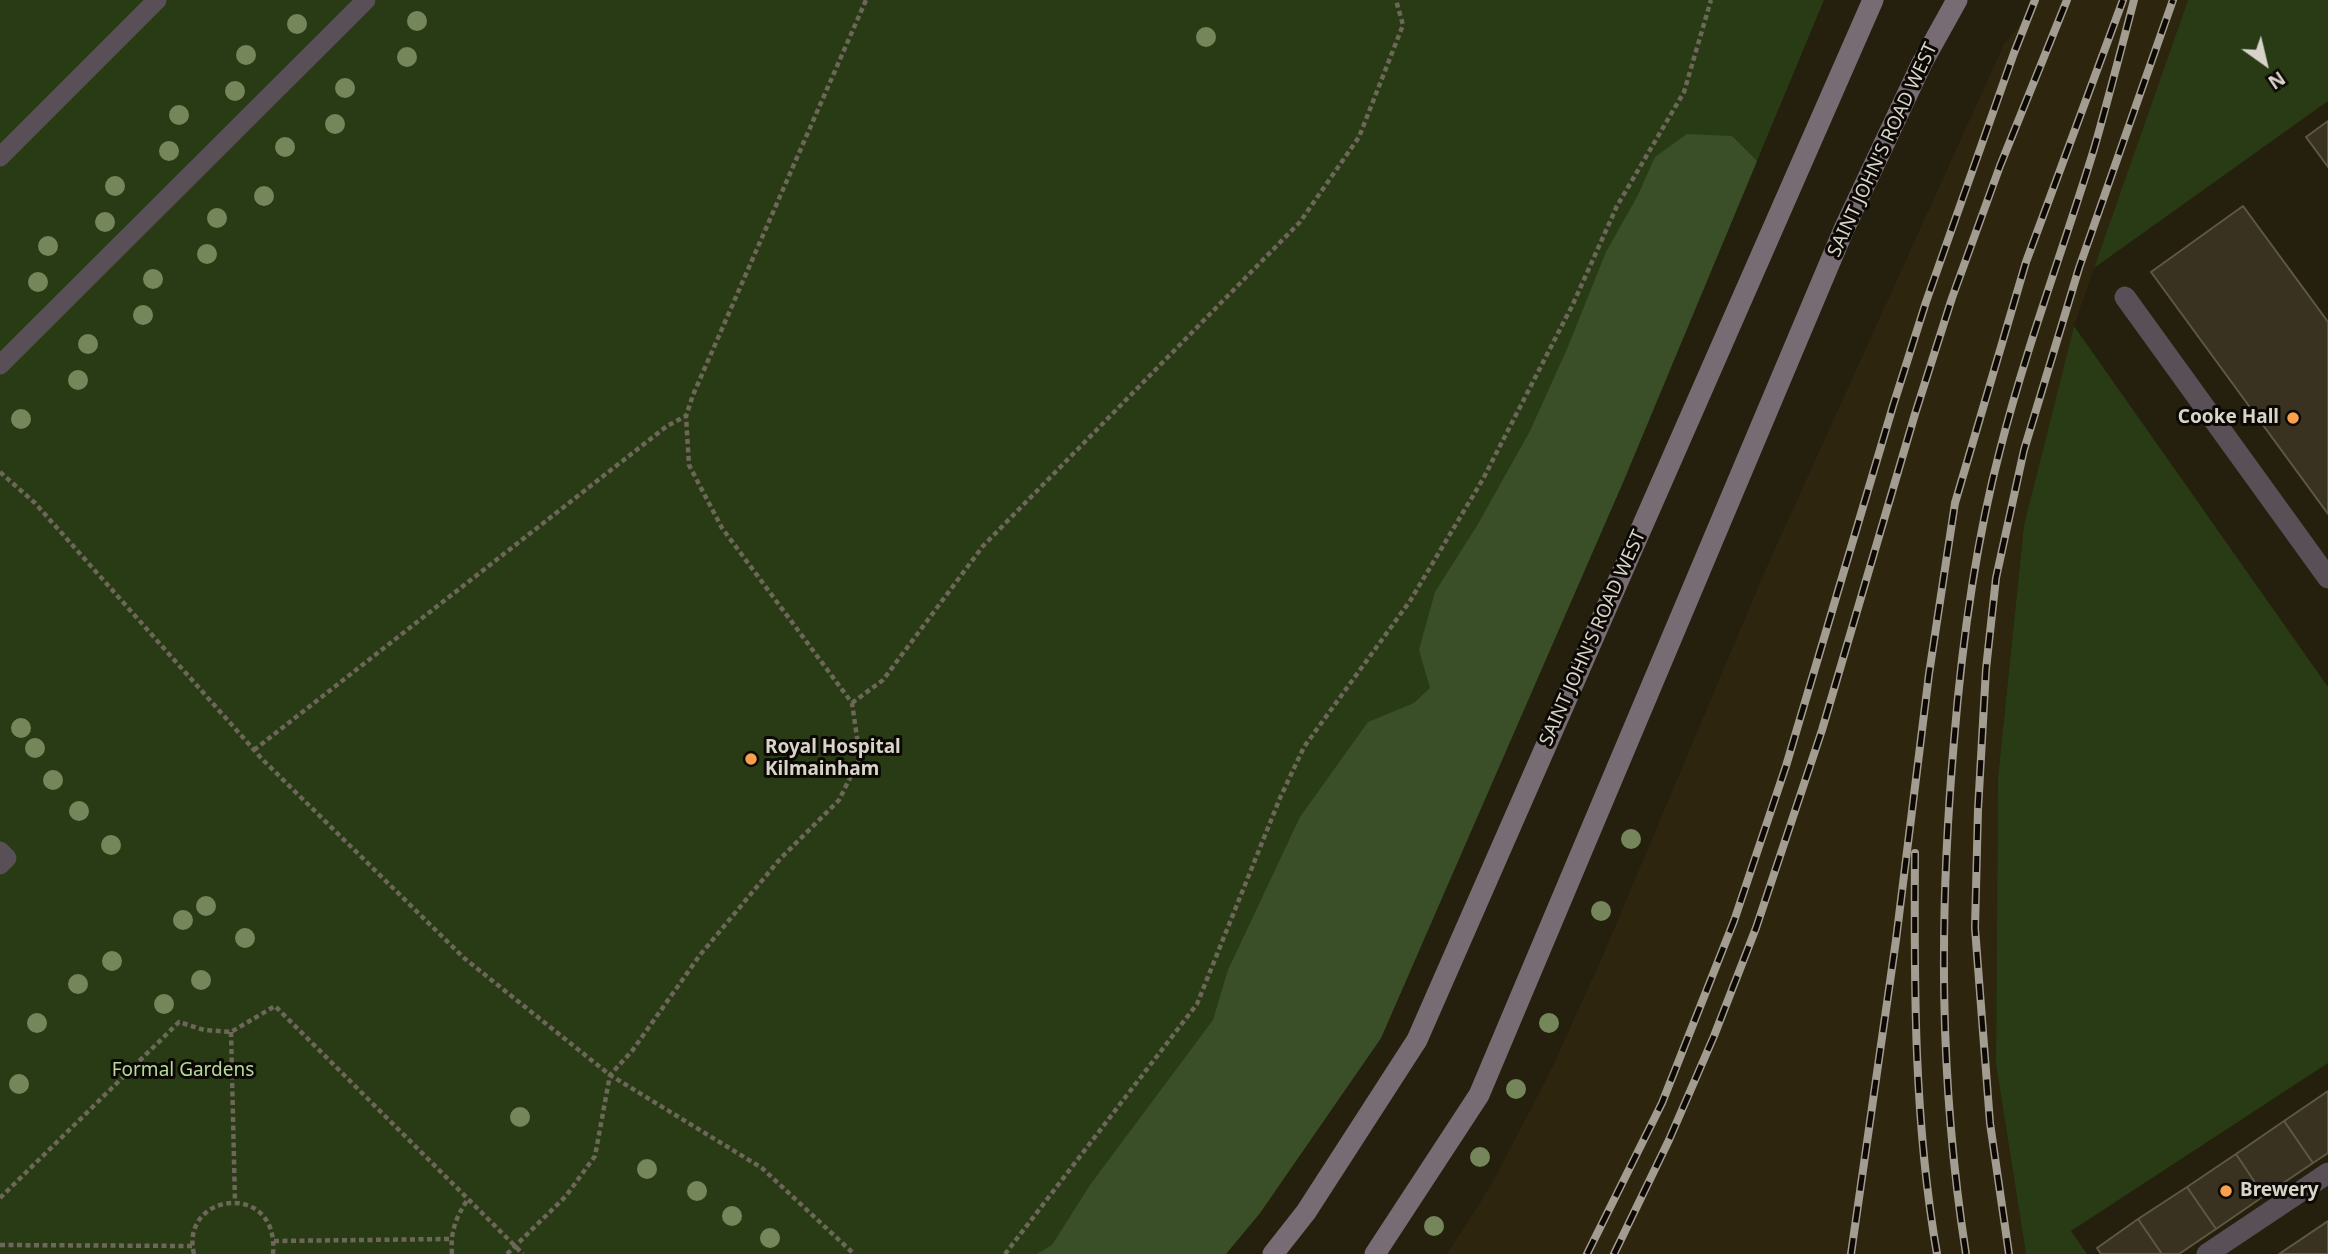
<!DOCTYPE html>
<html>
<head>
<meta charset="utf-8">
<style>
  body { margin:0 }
  #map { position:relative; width:2328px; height:1254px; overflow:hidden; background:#251f0e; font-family:"Noto Sans",sans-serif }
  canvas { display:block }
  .north { position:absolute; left:2230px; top:28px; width:70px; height:70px; -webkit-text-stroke:5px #0c0904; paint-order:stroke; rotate:146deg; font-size:19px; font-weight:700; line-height:28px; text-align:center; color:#d8d4c9 }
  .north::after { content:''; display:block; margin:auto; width:24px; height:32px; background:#d8d4c9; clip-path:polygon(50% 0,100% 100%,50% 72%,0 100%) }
</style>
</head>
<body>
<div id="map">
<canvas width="2328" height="1254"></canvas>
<div class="north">N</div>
</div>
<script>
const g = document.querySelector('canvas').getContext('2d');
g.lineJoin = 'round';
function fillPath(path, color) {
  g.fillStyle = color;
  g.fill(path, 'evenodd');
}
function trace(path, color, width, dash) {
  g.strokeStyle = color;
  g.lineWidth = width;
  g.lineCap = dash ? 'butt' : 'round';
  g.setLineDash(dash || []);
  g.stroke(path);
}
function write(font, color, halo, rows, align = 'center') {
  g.font = font + ' "Noto Sans",sans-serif';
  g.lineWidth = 6;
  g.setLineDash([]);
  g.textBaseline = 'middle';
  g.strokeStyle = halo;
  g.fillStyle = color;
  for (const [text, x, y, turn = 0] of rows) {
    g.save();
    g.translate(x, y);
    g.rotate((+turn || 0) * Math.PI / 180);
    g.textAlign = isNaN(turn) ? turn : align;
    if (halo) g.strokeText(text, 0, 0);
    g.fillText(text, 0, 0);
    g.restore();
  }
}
fillPath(new Path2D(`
  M 2040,0 L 2188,0 L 2074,326 L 2024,525 L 1998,777 L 1996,1064 L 2026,1254 L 1447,1254 L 1490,1187 L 1550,1072 L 1601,960 L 1765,571 L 2004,44 Z`), '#2e250e');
fillPath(new Path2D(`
  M 0,0 L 1824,0 L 1624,480 L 1381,1038 L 1260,1213 L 1226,1254 L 0,1254 Z
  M 2188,0 L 2328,0 L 2328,101 L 2094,268 Z
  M 2074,326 L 2328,687 L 2328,1063 L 2071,1231 L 2087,1254 L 2026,1254 L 1996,1064 L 1998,777 L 2024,525 Z`), '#283b15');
fillPath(new Path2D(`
  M 1687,134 L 1732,136 L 1757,161 L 1624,480 L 1381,1038 L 1260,1213 L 1226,1254 L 1037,1254 L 1052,1245 L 1090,1185 L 1213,1020 L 1228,970 L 1300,817 L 1368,722 L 1414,703 L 1430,688 L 1419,650 L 1435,592 L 1478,524 L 1530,431 L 1567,349 L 1606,252 L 1637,197 L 1655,157 Z`), '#3a4f27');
const building = new Path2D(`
  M 2328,121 L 2328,167 L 2306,137 Z
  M 2243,206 L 2328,322 L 2328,514 L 2151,272 Z
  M 2328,1091 L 2328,1153 L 2313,1163 L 2284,1121 Z
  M 2284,1121 L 2313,1163 L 2264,1196 L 2236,1154 Z
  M 2236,1154 L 2264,1196 L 2216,1229 L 2187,1187 Z
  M 2187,1187 L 2216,1229 L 2179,1254 L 2162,1254 L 2138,1219 Z
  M 2138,1219 L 2162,1254 L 2101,1254 L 2097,1248 Z
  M 2328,1221 L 2328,1254 L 2279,1254 Z`);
fillPath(building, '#393221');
trace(building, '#5e5744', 2);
trace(new Path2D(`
  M 0,472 L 35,503 L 263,760 L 464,958 L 610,1075 L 762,1168 L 854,1254
  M 852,703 L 883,680 L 983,546 L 1300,222 L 1359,137 L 1403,25 L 1396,0
  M 254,750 L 667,426 L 686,416
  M 231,1032 L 235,1202
  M 0,1198 L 179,1022 L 204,1030 L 231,1032 L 275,1006 L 523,1254
  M 274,1241 L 451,1239
  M 0,1245 L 192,1246
  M 194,1254 C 179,1192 280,1180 273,1254
  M 452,1254 C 450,1232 456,1217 468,1199
  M 507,1254 L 566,1196 L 595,1156 L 610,1075 L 632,1051 L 700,955 L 780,859 L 839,800 L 860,758 L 852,703 L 722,528 L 689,465 L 686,416 L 693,395 L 866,0
  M 1005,1254 L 1197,1004 L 1280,798 L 1304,747 L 1410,601 L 1483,479 L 1573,304 L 1617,206 L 1684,92 L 1711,0`), '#6c6758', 4.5, [5, 3.5]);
trace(new Path2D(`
  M 0,157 L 157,0
  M 0,365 L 366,0
  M 0,851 L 7,858 L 0,865`), '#585056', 19);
trace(new Path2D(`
  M 2125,297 L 2328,578
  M 2207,1254 L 2328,1173`), '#585056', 21);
trace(new Path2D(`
  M 1273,1254 L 1306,1212 L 1417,1040 L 1873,0
  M 1375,1254 L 1479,1095 L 1844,229 L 1922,63 L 1957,0`), '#776b74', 21);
const rail = new Path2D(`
  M 1915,853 C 1914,987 1914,1122 1937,1254
  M 1587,1254 L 1662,1103 L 1734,921 L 1786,766 L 1893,406 L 1926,302 L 2014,53 L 2035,0
  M 1614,1254 L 1669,1140 L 1714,1036 L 1756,928 L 1822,730 L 1915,414 L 1952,298 L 2000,166 L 2067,0
  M 1851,1254 L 1896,940 L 1929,674 L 1955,503 L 2026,262 L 2123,0
  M 1966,1254 C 1939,1081 1939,915 1954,741 C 1962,643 1975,545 2000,450 C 2026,348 2063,250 2094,149 C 2108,100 2121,50 2134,0
  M 2009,1254 L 1990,1123 L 1975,928 L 1978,810 L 1986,669 L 1996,578 L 2024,450 L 2079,268 L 2173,0`);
trace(rail, '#a29d90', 8);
trace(rail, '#0c0904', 5, [16]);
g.fillStyle = '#75865a';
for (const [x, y] of [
  [417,21],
  [297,24],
  [1206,37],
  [246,55],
  [407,57],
  [345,88],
  [235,91],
  [179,115],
  [335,124],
  [285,147],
  [169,151],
  [115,186],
  [264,196],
  [217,218],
  [105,222],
  [48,246],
  [207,254],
  [153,279],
  [38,282],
  [143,315],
  [88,344],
  [78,380],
  [21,419],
  [21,728],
  [35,748],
  [53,780],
  [79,811],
  [1631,839],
  [111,845],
  [206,906],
  [1601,911],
  [183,920],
  [245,938],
  [112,961],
  [201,980],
  [78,984],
  [164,1004],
  [37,1023],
  [1549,1023],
  [19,1084],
  [1516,1089],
  [520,1117],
  [1480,1157],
  [647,1169],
  [697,1191],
  [732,1216],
  [1434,1226],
  [770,1238]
]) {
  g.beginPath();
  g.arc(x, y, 10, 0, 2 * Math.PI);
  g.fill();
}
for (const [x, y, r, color] of [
  [2293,418,7,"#fa9f4e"],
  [751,759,7,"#fa9f4e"],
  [2226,1191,7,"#fa9f4e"]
]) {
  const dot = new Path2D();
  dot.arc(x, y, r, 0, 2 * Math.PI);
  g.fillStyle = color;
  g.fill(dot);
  trace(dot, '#0c0904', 2.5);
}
write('19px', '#d8d4c9', '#0c0904', [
  ["SAINT JOHN'S ROAD WEST",1883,150,-65],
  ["SAINT JOHN'S ROAD WEST",1593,638,-66]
]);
write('bold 19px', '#d8d4c9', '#0c0904', [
  ["Cooke Hall",2279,418,"right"],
  ["Royal Hospital",765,748],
  ["Kilmainham",765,770],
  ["Brewery",2240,1191]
], 'left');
write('19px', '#b6da98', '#0c0904', [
  ["Formal Gardens",183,1071]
]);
</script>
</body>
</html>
